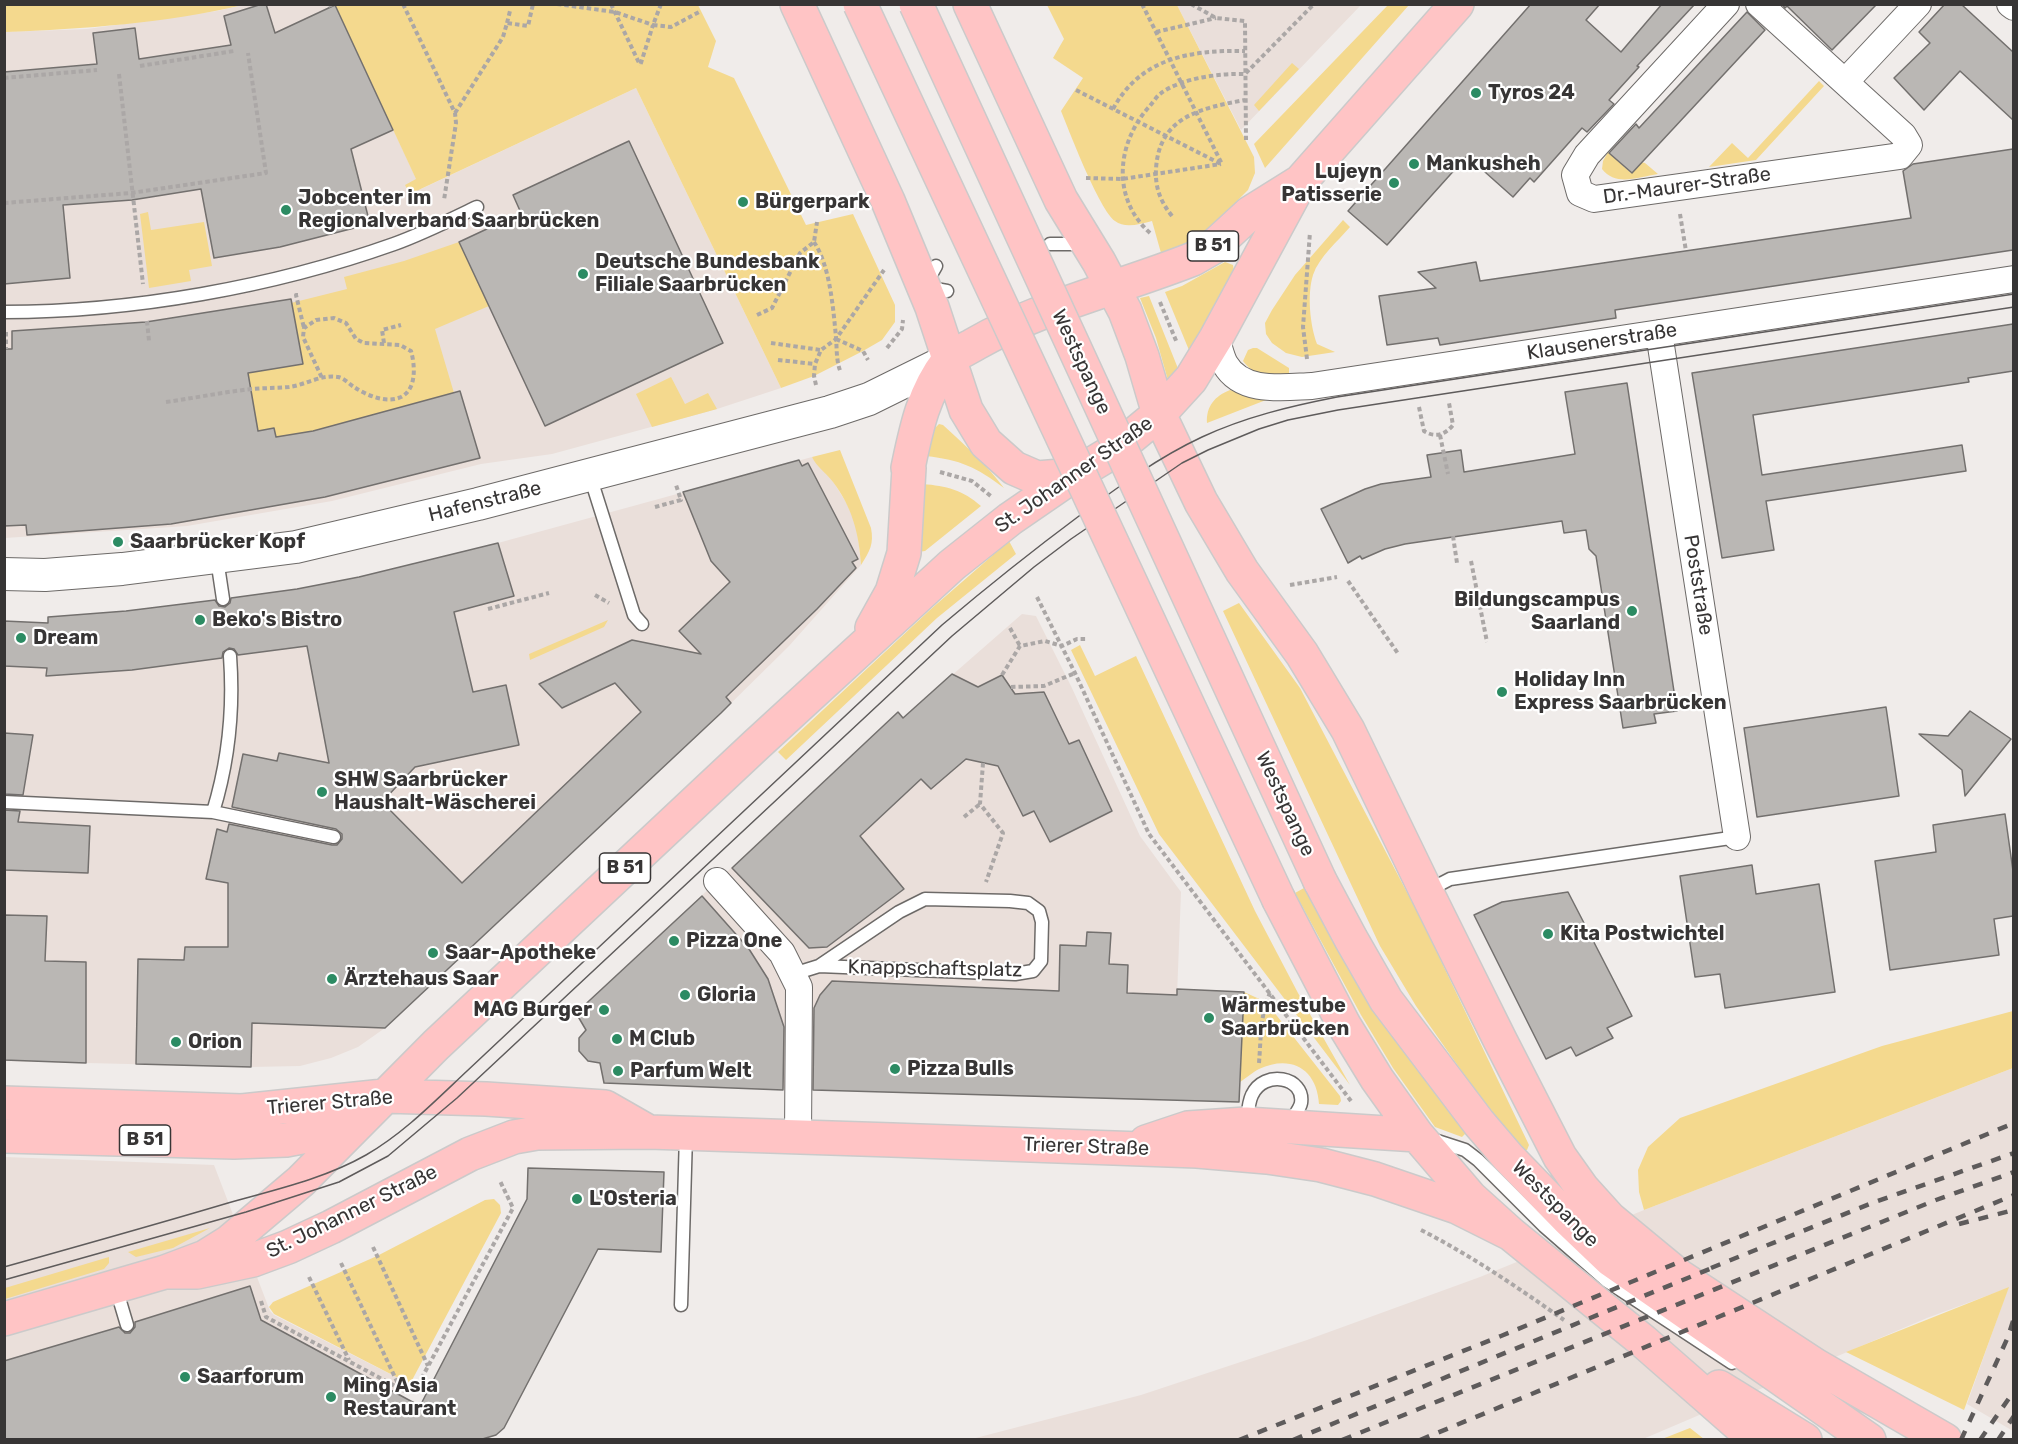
<!DOCTYPE html>
<html>
<head>
<meta charset="utf-8">
<style>
  body { margin:0 }
  #map { position:relative; width:2018px; height:1444px; overflow:hidden; background:#f0ecea; font-family:Rubik,sans-serif }
  canvas { display:block }
  .frame { position:absolute; inset:0; border:6px solid #373535; pointer-events:none }
</style>
</head>
<body>
<div id="map">
<canvas width="2018" height="1444"></canvas>
<div class="frame"></div>
</div>
<script>
const g = document.querySelector('canvas').getContext('2d');
g.lineJoin = 'round';
function fillPath(path, color) {
  g.fillStyle = color;
  g.fill(path, 'evenodd');
}
function trace(path, color, width, dash) {
  g.strokeStyle = color;
  g.lineWidth = width;
  g.lineCap = dash ? 'butt' : 'round';
  g.setLineDash(dash || []);
  g.stroke(path);
}
function write(font, color, halo, rows, align = 'center') {
  g.font = font + ' Rubik,sans-serif';
  g.lineWidth = 4.5;
  g.setLineDash([]);
  g.textBaseline = 'middle';
  g.strokeStyle = halo;
  g.fillStyle = color;
  for (const [text, x, y, turn = 0] of rows) {
    g.save();
    g.translate(x, y);
    g.rotate((+turn || 0) * Math.PI / 180);
    g.textAlign = isNaN(turn) ? turn : align;
    if (halo) g.strokeText(text, 0, 0);
    g.fillText(text, 0, 0);
    g.restore();
  }
}
fillPath(new Path2D(`
  M 243,5 L 335,5 L 421,189 L 636,88 L 781,388 L 717,409 L 552,454 L 481,464 L 332,501 L 187,526 L 5,538 L 4,32 L 87,29 L 217,11 Z
  M 1177,5 L 1361,5 L 1241,130 Z
  M 812,457 L 834,483 L 847,504 L 857,525 L 861,565 L 789,646 L 718,716 L 385,1028 L 358,1047 L 331,1058 L 300,1066 L 251,1067 L 5,1061 L 5,621 L 48,623 L 48,617 L 134,611 L 297,589 L 362,577 L 498,543 Z
  M 1022,614 L 1036,616 L 1071,686 L 1140,836 L 1181,892 L 1177,996 L 1242,1043 L 1239,1102 L 604,1083 L 599,1063 L 588,1061 L 579,1051 L 579,1038 L 586,1030 L 576,1013 L 898,712 L 903,718 Z
  M 2013,1068 L 2013,1431 L 1967,1404 L 2008,1288 L 1927,1318 L 1643,1439 L 968,1440 L 1141,1395 L 1307,1340 L 1480,1277 L 1644,1210 Z
  M 5,1157 L 214,1165 L 270,1311 L 274,1315 L 402,1380 L 368,1439 L 5,1440 Z`), '#eadfda');
fillPath(new Path2D(`
  M 4,5 L 5,4 L 243,5 C 165,23 85,29 5,32 Z
  M 335,5 L 698,5 L 716,41 L 708,67 L 734,78 L 806,225 L 853,214 L 895,305 L 895,322 L 882,340 L 863,351 L 814,376 L 781,388 L 636,88 L 410,194 L 405,185 L 416,179 Z
  M 1047,5 L 1177,5 L 1254,157 L 1255,173 L 1248,190 L 1202,236 L 1185,246 L 1161,253 L 1152,221 C 1140,224 1125,229 1115,221 C 1099,209 1070,133 1061,111 L 1083,78 L 1053,58 L 1064,39 Z
  M 1388,5 L 1409,5 L 1265,168 L 1254,144 Z
  M 1292,63 L 1299,69 L 1259,111 L 1254,105 Z
  M 1819,81 L 1824,86 L 1756,160 L 1709,167 L 1732,143 L 1748,158 Z
  M 1608,152 L 1631,173 L 1641,162 L 1645,163 L 1658,174 C 1638,177 1616,187 1602,169 L 1603,161 Z
  M 148,212 L 151,230 L 204,222 L 212,266 L 189,270 L 191,281 L 149,288 L 140,214 Z
  M 1343,220 L 1350,227 C 1338,241 1319,257 1313,275 C 1307,294 1310,325 1317,344 L 1335,352 L 1302,357 L 1286,353 L 1272,343 L 1266,334 L 1265,323 L 1272,310 L 1295,275 Z
  M 459,242 L 489,306 L 435,329 L 454,393 L 329,436 L 276,437 L 274,428 L 258,431 L 255,414 L 240,416 L 164,386 L 303,364 L 291,303 L 347,289 L 344,277 L 404,261 Z
  M 1225,262 L 1233,265 L 1234,272 L 1191,355 L 1165,292 L 1182,286 Z
  M 1149,296 L 1179,371 L 1169,384 L 1156,338 L 1140,298 Z
  M 1253,348 L 1257,348 L 1289,368 L 1289,376 C 1270,376 1255,377 1243,361 L 1248,350 Z
  M 671,377 L 685,404 L 708,393 L 717,409 L 652,427 L 636,394 Z
  M 1230,390 L 1249,396 L 1266,395 L 1266,400 L 1207,423 C 1206,406 1215,396 1230,390 Z
  M 939,424 L 943,425 C 965,445 986,464 1004,488 C 976,467 961,460 926,456 L 935,428 Z
  M 840,450 L 871,528 C 874,544 870,551 861,565 C 859,533 852,507 833,482 C 826,473 816,466 812,457 Z
  M 923,484 C 946,486 963,490 981,506 L 925,551 L 918,552 Z
  M 1009,541 L 1016,554 L 937,618 L 786,760 L 778,752 L 931,609 Z
  M 1239,603 L 1300,688 L 1422,921 L 1529,1145 L 1527,1150 L 1522,1150 L 1486,1106 L 1416,1006 L 1380,946 L 1223,611 Z
  M 608,620 L 604,627 L 530,660 L 529,654 Z
  M 1080,645 L 1095,676 L 1136,656 L 1255,911 L 1298,993 L 1350,1085 L 1159,834 L 1071,650 Z
  M 1304,888 L 1373,1008 L 1466,1133 L 1462,1137 L 1435,1127 L 1393,1068 L 1361,1015 L 1295,893 Z
  M 1244,992 L 1266,1002 L 1340,1096 L 1341,1101 L 1338,1105 L 1319,1104 C 1317,1070 1292,1054 1259,1069 C 1253,1072 1246,1078 1240,1082 Z
  M 2013,1011 L 2013,1068 L 1644,1210 L 1639,1192 L 1638,1170 L 1648,1147 L 1680,1118 L 1882,1046 Z
  M 494,1199 L 500,1205 L 501,1213 L 410,1384 L 274,1314 L 269,1307 L 273,1302 L 377,1256 L 485,1200 Z
  M 210,1228 L 173,1248 L 136,1257 L 128,1252 Z
  M 109,1257 L 109,1263 L 104,1269 L 5,1299 L 5,1288 Z
  M 2009,1287 L 1964,1410 L 1846,1352 Z
  M 1690,1428 L 1704,1439 L 1662,1439 Z`), '#f4d98e');
const building = new Path2D(`
  M 262,4 L 266,4 L 275,33 L 335,5 L 393,130 L 351,149 L 370,224 L 280,247 L 214,258 L 201,189 L 132,200 L 63,205 L 70,278 L 4,284 L 4,72 L 97,64 L 93,33 L 135,28 L 139,59 L 231,45 L 224,16 Z
  M 1531,4 L 1600,4 L 1586,20 L 1621,52 L 1662,4 L 1695,4 L 1637,66 L 1639,67 L 1609,100 L 1614,104 L 1587,132 L 1582,128 L 1534,182 L 1530,178 L 1513,197 L 1467,156 L 1387,245 L 1348,211 Z
  M 1782,4 L 1877,4 L 1832,50 L 1787,6 L 1785,8 Z
  M 1945,4 L 1961,4 L 2013,52 L 2013,120 L 1960,71 L 1924,110 L 1894,78 L 1930,43 L 1919,32 Z
  M 1747,12 L 1765,30 L 1632,173 L 1609,153 L 1636,124 L 1639,128 Z
  M 629,141 L 723,343 L 545,426 L 459,242 L 521,213 L 513,195 Z
  M 2013,149 L 2013,250 L 1615,310 L 1616,318 L 1440,345 L 1438,338 L 1387,345 L 1379,296 L 1436,288 L 1418,272 L 1476,262 L 1480,281 L 1911,218 L 1903,171 L 1913,164 Z
  M 291,299 L 303,364 L 248,373 L 258,431 L 274,428 L 276,437 L 313,431 L 460,391 L 480,458 L 325,497 L 171,524 L 27,535 L 26,525 L 4,526 L 4,349 L 12,349 L 12,331 L 146,322 Z
  M 2013,324 L 2013,371 L 1968,378 L 1969,382 L 1753,415 L 1762,475 L 1962,445 L 1966,471 L 1766,501 L 1774,550 L 1722,558 L 1692,373 Z
  M 1627,383 L 1677,711 L 1654,714 L 1656,723 L 1623,728 L 1596,556 L 1589,549 L 1586,530 L 1564,533 L 1562,521 L 1405,544 L 1385,549 L 1362,559 L 1360,556 L 1348,563 L 1321,509 L 1365,489 L 1381,484 L 1431,477 L 1427,455 L 1461,450 L 1464,472 L 1575,454 L 1565,392 Z
  M 799,460 L 802,466 L 808,463 L 858,559 L 852,562 L 856,568 L 817,609 L 726,697 L 731,703 L 721,713 L 385,1028 L 252,1023 L 251,1067 L 136,1064 L 138,959 L 184,960 L 185,947 L 228,947 L 228,883 L 206,879 L 217,829 L 227,832 L 229,824 L 332,845 L 337,845 L 342,839 L 342,834 L 336,829 L 232,807 L 243,754 L 277,761 L 279,753 L 329,763 L 307,646 L 238,655 L 234,649 L 229,648 L 223,652 L 222,658 L 132,670 L 46,676 L 47,668 L 4,666 L 4,621 L 48,623 L 48,617 L 126,611 L 215,600 L 219,606 L 225,607 L 230,603 L 231,598 L 297,589 L 359,577 L 498,543 L 514,596 L 454,612 L 473,692 L 506,685 L 519,745 L 415,767 L 382,802 L 462,883 L 641,712 L 615,683 L 562,708 L 539,684 L 632,640 L 701,654 L 679,631 L 730,582 L 711,561 L 683,492 Z
  M 952,674 L 978,687 L 1002,675 L 1015,694 L 1044,692 L 1069,744 L 1079,740 L 1112,811 L 1050,842 L 1034,811 L 1023,816 L 998,766 L 966,759 L 931,789 L 921,779 L 860,836 L 904,889 L 827,947 L 809,948 L 732,868 L 898,712 L 903,718 Z
  M 1886,707 L 1899,796 L 1757,817 L 1744,728 Z
  M 1970,711 L 2011,739 L 1965,796 L 1962,770 L 1919,734 L 1948,736 Z
  M 4,733 L 33,735 L 23,795 L 4,794 Z
  M 4,810 L 20,811 L 18,822 L 90,826 L 88,873 L 4,870 Z
  M 2005,814 L 2013,871 L 2013,916 L 1994,919 L 1999,955 L 1890,970 L 1875,861 L 1936,852 L 1933,825 Z
  M 1752,865 L 1756,894 L 1819,884 L 1835,992 L 1725,1008 L 1720,974 L 1695,977 L 1680,876 Z
  M 1568,892 L 1632,1016 L 1607,1028 L 1613,1038 L 1576,1056 L 1571,1047 L 1546,1059 L 1474,915 L 1502,902 Z
  M 702,896 L 749,949 L 768,979 L 784,1027 L 783,1090 L 604,1083 L 600,1063 L 588,1061 L 579,1051 L 579,1038 L 586,1030 L 576,1013 Z
  M 4,915 L 47,916 L 45,961 L 86,962 L 86,1063 L 4,1060 Z
  M 1087,932 L 1111,933 L 1109,964 L 1128,965 L 1127,993 L 1177,995 L 1177,989 L 1244,992 L 1239,1102 L 813,1090 L 814,1008 L 820,995 L 832,981 L 1059,991 L 1060,945 L 1086,946 Z
  M 528,1168 L 664,1172 L 661,1252 L 598,1249 L 504,1428 L 496,1435 L 479,1440 L 4,1440 L 4,1361 L 119,1327 L 125,1333 L 130,1333 L 135,1327 L 135,1322 L 250,1286 L 261,1320 L 420,1406 L 527,1199 Z`);
fillPath(building, '#bab7b4');
trace(building, '#73706e', 1.5);
const service = new Path2D(`
  M 1050,244 L 1084,244
  M 936,266 L 924,287 L 947,291
  M 4,312 C 132,312 273,287 394,244 C 422,234 450,220 477,207
  M 590,476 L 634,615 L 642,624
  M 217,559 L 223,599
  M 4,802 L 213,812 L 334,837
  M 213,812 C 229,760 234,710 230,656
  M 1427,891 L 1450,879 L 1737,837
  M 796,978 L 803,971 L 819,966 L 1015,974 L 1033,971 L 1041,961 L 1042,922 L 1039,911 L 1028,903 L 1010,901 L 925,899 L 899,912 L 819,966
  M 1247,1123 C 1248,1114 1248,1103 1252,1095 C 1264,1069 1305,1077 1301,1103 C 1300,1109 1293,1117 1290,1123
  M 1431,1139 L 1465,1150 L 1478,1160 L 1544,1226 L 1607,1281 L 1732,1363
  M 116,1288 L 127,1325
  M 681,1305 L 686,1135`);
const minor = new Path2D(`
  M 1726,4 L 1587,155 L 1575,175 L 1580,193 L 1594,199 L 1900,156 L 1909,145 L 1903,135 L 1759,4
  M 2010,4 L 2014,7
  M 1845,82 L 1918,4
  M 1659,333 L 1737,837
  M 1216,338 C 1219,346 1221,357 1225,364 C 1242,394 1284,387 1312,386 L 2014,279
  M 717,881 L 782,953 L 799,987 L 798,1137`);
const tertiary = new Path2D(`
  M 4,574 L 45,575 L 122,569 L 296,547 L 478,504 L 830,412 L 869,399 L 950,359`);
const primary = new Path2D(`
  M 797,4 L 888,201 L 932,307 L 966,410 L 986,443 L 1014,468 L 1037,478 L 1074,475
  M 970,4 L 1061,200 L 1099,262 L 1125,311 L 1142,356 L 1159,414 L 1201,502 L 1242,571 L 1302,654 L 1348,730 L 1426,891 L 1500,1040 L 1560,1157 L 1582,1188 L 1610,1219 L 1679,1276 L 1815,1365 L 1945,1440
  M 872,628 L 892,592 L 904,553 L 909,468 L 908,468 C 916,430 923,393 948,361 C 954,354 967,349 975,344 C 1043,305 1120,288 1193,259 L 1212,248 L 1250,213 L 1298,183
  M 1320,881 L 1351,939 L 1386,1000 L 1479,1123 L 1508,1157 L 1568,1219 L 1611,1260 L 1869,1440
  M 1279,900 L 1344,1025 L 1377,1079 L 1417,1135 L 1470,1197 L 1511,1234 L 1643,1341 L 1756,1440
  M 4,1103 L 242,1111 L 384,1096 L 486,1099 L 605,1107 L 647,1131
  M 4,1136 L 234,1142 L 286,1140 L 328,1132 L 359,1118
  M 1146,1142 L 1188,1128 L 1246,1124 L 1417,1135
  M 165,1272 L 205,1257 L 229,1242 L 301,1181 L 436,1045 L 756,745 L 952,565 L 1010,519 L 1074,475 L 1114,451 L 1159,414 L 1191,379 L 1216,338 L 1301,181 L 1457,4
  M 4,1319 L 165,1272 L 197,1272 L 253,1260 L 288,1247 L 331,1227 L 470,1154 L 514,1137 L 537,1133 L 649,1132 L 892,1140 L 1197,1151 L 1267,1157 L 1321,1165 L 1375,1179 L 1457,1207 L 1511,1234
  M 1719,1387 L 1805,1440`);
trace(service, '#6d6a68', 15);
trace(minor, '#6d6a68', 28);
trace(tertiary, '#6d6a68', 34);
trace(primary, '#cbcaca', 36);
trace(new Path2D(`
  M 330,4 L 331,7
  M 403,4 L 455,113 L 456,123 L 444,200
  M 557,4 L 615,12 L 653,25 L 640,66
  M 611,4 L 640,65
  M 661,4 L 653,25 L 671,27 L 701,11
  M 1142,4 L 1222,164
  M 1191,4 L 1216,18 L 1245,21 L 1246,140
  M 507,23 L 510,11
  M 1156,32 L 1216,18
  M 140,66 L 234,51
  M 119,74 L 143,284
  M 4,78 L 97,70
  M 1076,90 L 1221,164
  M 1113,109 C 1141,57 1192,50 1245,51
  M 455,113 L 503,37 L 507,23 L 528,26 L 533,4
  M 1086,178 L 1122,179 L 1221,164
  M 4,203 L 131,193 L 266,173 L 248,53
  M 1680,214 L 1686,251
  M 1172,216 C 1160,201 1155,187 1156,169 C 1159,116 1202,108 1245,100
  M 1150,233 C 1112,199 1116,145 1148,108 C 1152,104 1156,97 1160,94 C 1180,78 1221,73 1245,74 L 1314,4
  M 814,242 C 830,266 833,307 836,337 C 837,350 836,361 841,373
  M 298,295 L 296,295 L 304,328
  M 1160,302 L 1177,343
  M 757,315 L 772,308 L 800,253 L 814,242 L 817,222
  M 147,321 L 149,341
  M 6,332 L 6,349
  M 836,339 L 863,351 L 868,360
  M 384,343 L 382,330 L 401,325
  M 771,343 L 821,350
  M 887,348 L 902,329 L 903,320
  M 1307,359 L 1303,327 L 1310,232
  M 778,360 L 815,364
  M 816,385 L 814,376 L 815,364 L 821,350 L 836,339 L 884,270
  M 166,402 C 195,398 223,392 252,389 C 264,388 277,388 289,387 C 305,385 322,374 338,377 C 344,378 349,384 354,387 C 366,395 386,404 401,397 C 417,389 415,365 411,351 L 400,345 L 364,343 L 356,339 L 346,323 L 334,318 L 316,320 L 304,328 L 303,337 L 322,378
  M 1419,407 L 1424,431 C 1435,438 1445,435 1453,425 L 1449,403
  M 1440,435 L 1448,474
  M 940,472 L 972,481 L 992,497
  M 655,507 L 681,500 L 676,485
  M 1453,536 L 1457,563
  M 1471,561 L 1487,642
  M 1348,581 L 1399,655
  M 1290,585 L 1337,577
  M 595,595 L 609,603
  M 1037,597 L 1075,673 L 1149,834 L 1351,1101
  M 488,609 L 549,593
  M 1010,628 L 1020,646
  M 1002,675 L 1020,646 L 1045,641 L 1062,646 L 1077,639 L 1086,639
  M 1011,687 L 1044,686 L 1075,673
  M 983,763 L 980,804 L 1003,833 L 986,882
  M 964,817 L 980,804
  M 1259,1063 C 1261,1039 1260,1014 1270,993
  M 1421,1230 C 1472,1256 1517,1287 1564,1320
  M 373,1247 L 428,1366
  M 341,1263 L 401,1390
  M 309,1277 L 349,1360
  M 261,1301 L 266,1317 L 410,1394
  M 418,1385 L 513,1208 L 500,1181`), '#aba7a6', 4, [4.5, 3]);
trace(service, '#fff', 12);
trace(minor, '#fff', 26);
trace(tertiary, '#fff', 32);
trace(primary, '#ffc4c5', 33);
trace(new Path2D(`
  M 4,1267 C 79,1246 154,1225 228,1203 C 274,1190 324,1179 366,1155 C 404,1133 435,1101 467,1071 L 942,625 C 987,587 1032,551 1079,516 C 1118,487 1157,458 1202,437 C 1245,417 1291,406 1337,397 L 2014,294
  M 4,1280 L 246,1212 L 339,1182 L 388,1156 L 457,1098 L 952,636 L 1034,567 L 1071,539 L 1182,463 L 1208,450 L 1259,429 L 1288,420 L 1338,410 L 2014,307`), '#5e5b5b', 1.5);
trace(new Path2D(`
  M 1959,1224 L 2014,1210
  M 1711,1268 L 1872,1203 L 2014,1153
  M 1239,1440 L 1501,1336 L 2014,1123
  M 1293,1440 L 1712,1268
  M 1342,1440 L 1936,1200 L 2014,1172
  M 1420,1440 L 2014,1195
  M 1961,1440 L 2008,1337 L 2014,1318
  M 1980,1440 L 2014,1391
  M 1998,1440 L 2014,1416`), '#5e5b5b', 4.5, [10, 10]);
const primaryBridge = new Path2D(`
  M 860,4 L 1279,900
  M 916,4 L 1320,881`);
trace(primaryBridge, '#cbcaca', 36, []);
trace(primaryBridge, '#ffc4c5', 33);
for (const [x, y, r, color] of [
  [1476,93,6,"#2c8b63"],
  [1414,164,6,"#2c8b63"],
  [1394,183,6,"#2c8b63"],
  [743,202,6,"#2c8b63"],
  [286,210,6,"#2c8b63"],
  [583,274,6,"#2c8b63"],
  [118,542,6,"#2c8b63"],
  [1632,611,6,"#2c8b63"],
  [200,620,6,"#2c8b63"],
  [21,638,6,"#2c8b63"],
  [1502,692,6,"#2c8b63"],
  [322,792,6,"#2c8b63"],
  [1548,934,6,"#2c8b63"],
  [674,941,6,"#2c8b63"],
  [433,953,6,"#2c8b63"],
  [332,979,6,"#2c8b63"],
  [685,995,6,"#2c8b63"],
  [604,1010,6,"#2c8b63"],
  [1209,1018,6,"#2c8b63"],
  [617,1039,6,"#2c8b63"],
  [176,1042,6,"#2c8b63"],
  [895,1069,6,"#2c8b63"],
  [618,1071,6,"#2c8b63"],
  [577,1199,6,"#2c8b63"],
  [185,1377,6,"#2c8b63"],
  [331,1397,6,"#2c8b63"]
]) {
  const dot = new Path2D();
  dot.arc(x, y, r, 0, 2 * Math.PI);
  g.fillStyle = color;
  g.fill(dot);
  trace(dot, '#fff', 2);
}
for (const [x, y, w] of [
  [1213,246,51],
  [625,868,51],
  [145,1140,51]
]) {
  const box = new Path2D();
  box.roundRect(x - w / 2, y - 15, w, 30, 4.5);
  g.fillStyle = '#fff';
  g.fill(box);
  trace(box, '#373535', 1.5);
}
write('bold 18px', '#373535', null, [
  ["B 51",1213,246],
  ["B 51",625,868],
  ["B 51",145,1140]
]);
write('bold 20px', '#373535', '#fff', [
  ["Tyros 24",1488,93],
  ["Mankusheh",1426,164],
  ["Lujeyn",1382,172,"right"],
  ["Patisserie",1382,195,"right"],
  ["Jobcenter im",298,198],
  ["Regionalverband Saarbrücken",298,221],
  ["Bürgerpark",755,202],
  ["Deutsche Bundesbank",595,262],
  ["Filiale Saarbrücken",595,285],
  ["Saarbrücker Kopf",130,542],
  ["Bildungscampus",1620,600,"right"],
  ["Saarland",1620,623,"right"],
  ["Beko's Bistro",212,620],
  ["Dream",33,638],
  ["Holiday Inn",1514,680],
  ["Express Saarbrücken",1514,703],
  ["SHW Saarbrücker",334,780],
  ["Haushalt-Wäscherei",334,803],
  ["Kita Postwichtel",1560,934],
  ["Pizza One",686,941],
  ["Saar-Apotheke",445,953],
  ["Ärztehaus Saar",344,979],
  ["Gloria",697,995],
  ["Wärmestube",1221,1006],
  ["Saarbrücken",1221,1029],
  ["MAG Burger",592,1010,"right"],
  ["M Club",629,1039],
  ["Orion",188,1042],
  ["Pizza Bulls",907,1069],
  ["Parfum Welt",630,1071],
  ["L'Osteria",589,1199],
  ["Saarforum",197,1377],
  ["Ming Asia",343,1386],
  ["Restaurant",343,1409]
], 'left');
write('20px', '#373535', '#fff', [
  ["Dr.-Maurer-Straße",1687,186,-8],
  ["Klausenerstraße",1602,342,-9],
  ["Westspange",1081,362,65],
  ["St. Johanner Straße",1074,475,-35],
  ["Hafenstraße",485,502,-14],
  ["Poststraße",1698,585,81],
  ["Westspange",1285,804,65],
  ["Knappschaftsplatz",935,969,1],
  ["Trierer Straße",330,1103,-5],
  ["Trierer Straße",1086,1147,2],
  ["Westspange",1555,1204,45],
  ["St. Johanner Straße",352,1212,-26]
]);
</script>
</body>
</html>
